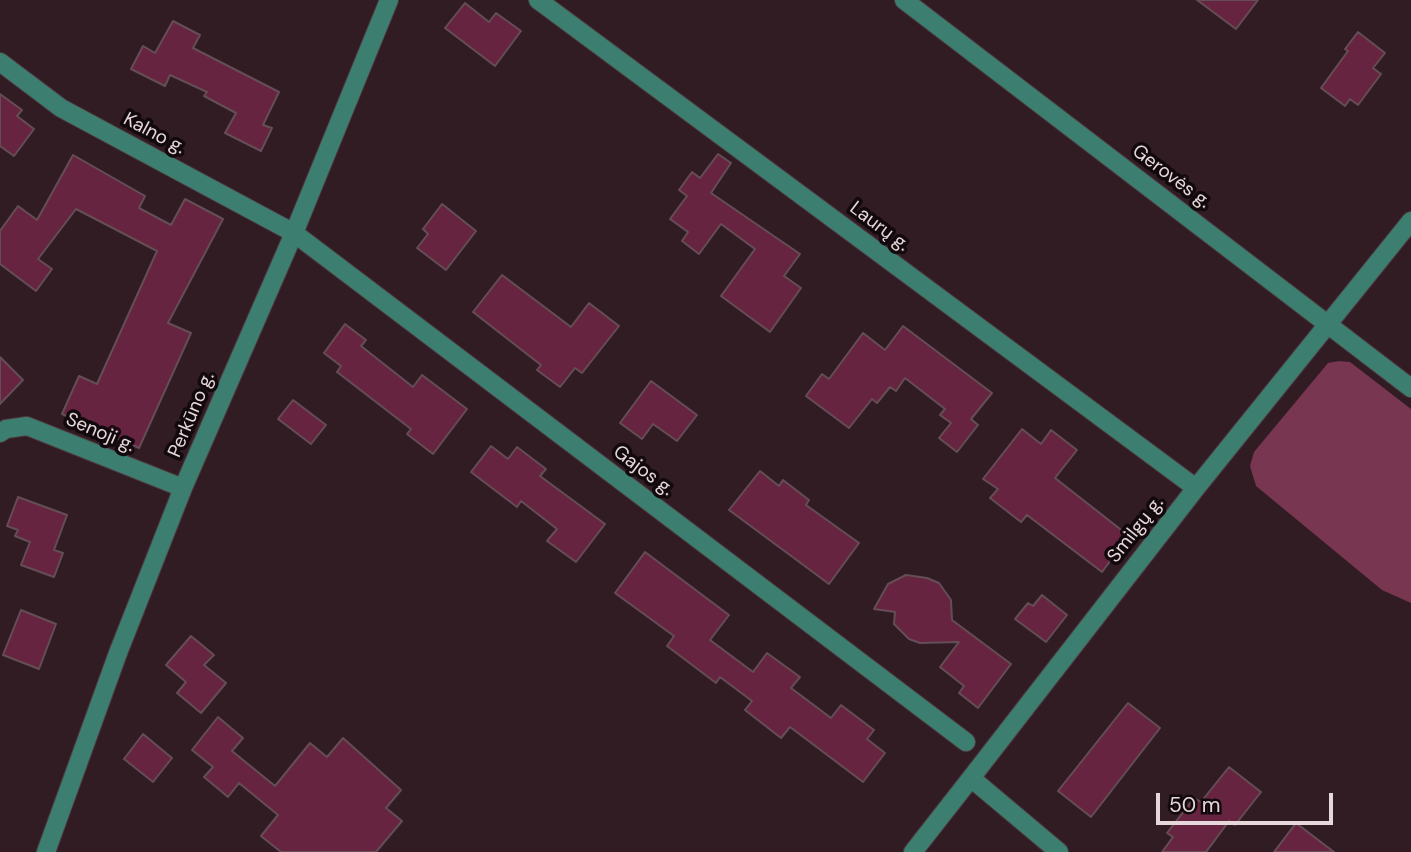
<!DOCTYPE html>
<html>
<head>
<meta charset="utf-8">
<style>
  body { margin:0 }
  #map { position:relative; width:1411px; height:852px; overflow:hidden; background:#311c23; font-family:"DM Sans",sans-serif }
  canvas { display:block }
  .scale { position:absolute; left:1156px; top:793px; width:177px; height:32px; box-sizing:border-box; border:4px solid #e6d7db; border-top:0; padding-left:9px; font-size:21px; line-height:24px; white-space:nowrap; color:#e6d7db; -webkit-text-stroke:5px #12090d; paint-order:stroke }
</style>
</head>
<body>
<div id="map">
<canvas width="1411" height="852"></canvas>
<div class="scale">50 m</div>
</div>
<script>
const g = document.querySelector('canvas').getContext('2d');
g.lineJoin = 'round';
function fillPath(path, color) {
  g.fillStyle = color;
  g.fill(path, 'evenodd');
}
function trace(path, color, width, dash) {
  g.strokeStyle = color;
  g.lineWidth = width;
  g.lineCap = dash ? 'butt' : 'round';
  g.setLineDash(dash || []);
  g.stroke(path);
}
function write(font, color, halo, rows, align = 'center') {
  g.font = font + ' "DM Sans",sans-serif';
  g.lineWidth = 7;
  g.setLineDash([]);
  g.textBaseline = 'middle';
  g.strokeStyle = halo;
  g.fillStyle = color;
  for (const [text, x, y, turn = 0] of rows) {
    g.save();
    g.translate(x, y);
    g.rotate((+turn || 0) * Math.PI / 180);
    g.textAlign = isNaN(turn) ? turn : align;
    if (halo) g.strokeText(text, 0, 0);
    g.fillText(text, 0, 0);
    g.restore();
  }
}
fillPath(new Path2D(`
  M 1339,361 L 1350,362 L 1411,409 L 1411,603 L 1382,590 L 1256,486 L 1250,466 L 1254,452 L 1328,363 Z`), '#793651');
const building = new Path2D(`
  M 1197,0 L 1258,0 L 1236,29 Z
  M 465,3 L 489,22 L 496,13 L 521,31 L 495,66 L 445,28 Z
  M 173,21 L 200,35 L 193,48 L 279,92 L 263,125 L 272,128 L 261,151 L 225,133 L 236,113 L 204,96 L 207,92 L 170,75 L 165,86 L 131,69 L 143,46 L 155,53 Z
  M 1358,32 L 1385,53 L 1373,68 L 1381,74 L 1358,105 L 1350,99 L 1345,106 L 1321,88 L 1348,51 L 1345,49 Z
  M 0,94 L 22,110 L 17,116 L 34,129 L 14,156 L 0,146 Z
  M 718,154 L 731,163 L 711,193 L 800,254 L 784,276 L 801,288 L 770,332 L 721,296 L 755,249 L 721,224 L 699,254 L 682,241 L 688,232 L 670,219 L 687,196 L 679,190 L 692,172 L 700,178 Z
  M 73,155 L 145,196 L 139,208 L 171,225 L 185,199 L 223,219 L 168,323 L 191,333 L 139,448 L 62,414 L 79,376 L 97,384 L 157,251 L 76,209 L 38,259 L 52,269 L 36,291 L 0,264 L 0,231 L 18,206 L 37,220 Z
  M 442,204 L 476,231 L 446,270 L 417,248 L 428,234 L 423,229 Z
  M 502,275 L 571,327 L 589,303 L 619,326 L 582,373 L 575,368 L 560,387 L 537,370 L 541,365 L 473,312 Z
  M 345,324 L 366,340 L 361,346 L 413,387 L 422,375 L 467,409 L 433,454 L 407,434 L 411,429 L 337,372 L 341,366 L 324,353 Z
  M 903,326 L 992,393 L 971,419 L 978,425 L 957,452 L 939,438 L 951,423 L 940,415 L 945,409 L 905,378 L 896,391 L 890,387 L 877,403 L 872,399 L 849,428 L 806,396 L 822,374 L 829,379 L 863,333 L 885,350 Z
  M 0,357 L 23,380 L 0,404 Z
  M 651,381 L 697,415 L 677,441 L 653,424 L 642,439 L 620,423 Z
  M 293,400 L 326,425 L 311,444 L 278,419 Z
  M 1022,429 L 1041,444 L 1051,430 L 1077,450 L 1055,478 L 1129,536 L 1102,572 L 1027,515 L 1021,522 L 990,498 L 998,489 L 983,479 Z
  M 491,446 L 508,459 L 517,447 L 546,469 L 540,476 L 605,524 L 576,562 L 547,541 L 557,529 L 521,501 L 517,507 L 471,472 Z
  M 760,471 L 779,486 L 783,480 L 809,500 L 806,505 L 859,543 L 829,584 L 729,510 Z
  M 18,497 L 67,515 L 54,550 L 63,553 L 54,577 L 21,565 L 30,542 L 15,536 L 18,530 L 7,526 Z
  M 645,552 L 729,615 L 710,640 L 753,672 L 767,653 L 800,677 L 791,688 L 831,718 L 841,705 L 874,730 L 867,739 L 885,753 L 863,782 L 790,727 L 781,738 L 745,710 L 752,701 L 720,677 L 716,683 L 667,646 L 674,636 L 615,593 Z
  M 906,575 L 927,578 L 939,583 L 951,600 L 952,620 L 1011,664 L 978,708 L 959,693 L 964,686 L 940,667 L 959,642 L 920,643 L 909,639 L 894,624 L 895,612 L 874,609 L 888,584 Z
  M 1042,595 L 1067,615 L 1046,642 L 1015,619 L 1028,603 L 1033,606 Z
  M 21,610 L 56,624 L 39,669 L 3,655 Z
  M 191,636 L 214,655 L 204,665 L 226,683 L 201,713 L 177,693 L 186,682 L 166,665 Z
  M 1128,703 L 1160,728 L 1091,817 L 1058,791 Z
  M 218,717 L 243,738 L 232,751 L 275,786 L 310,743 L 327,757 L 343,738 L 401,790 L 386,808 L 402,821 L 376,852 L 281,852 L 261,836 L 278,815 L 239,783 L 228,797 L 204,777 L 213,767 L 192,750 Z
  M 143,734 L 172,758 L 153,782 L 124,759 Z
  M 1229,767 L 1261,792 L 1235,825 L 1229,821 L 1206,852 L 1162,852 L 1173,837 L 1167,833 L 1194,798 L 1201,802 Z
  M 1296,823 L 1334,852 L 1274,852 Z`);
fillPath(building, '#662441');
trace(building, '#654d55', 2);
const minor = new Path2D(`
  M 538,0 L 1196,488
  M 904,0 L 1411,388
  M 0,62 L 61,108 L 294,233 L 966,742
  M 0,433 L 6,429 L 27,426 L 183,488
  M 46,852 L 118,653 L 183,488 L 294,233 L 389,0
  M 913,852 L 971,778
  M 1059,852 L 971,778 L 1196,488 L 1411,221`);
trace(minor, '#4e3a40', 20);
trace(minor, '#3c7f70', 18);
write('19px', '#e6d7db', '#12090d', [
  ["Kalno g.",154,134,28],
  ["Gerovės g.",1171,177,37],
  ["Laurų g.",879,227,37],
  ["Perkūno g.",192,415,-67],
  ["Senoji g.",100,433,23],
  ["Gajos g.",643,471,37],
  ["Smilgų g.",1136,530,-52]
]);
</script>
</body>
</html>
